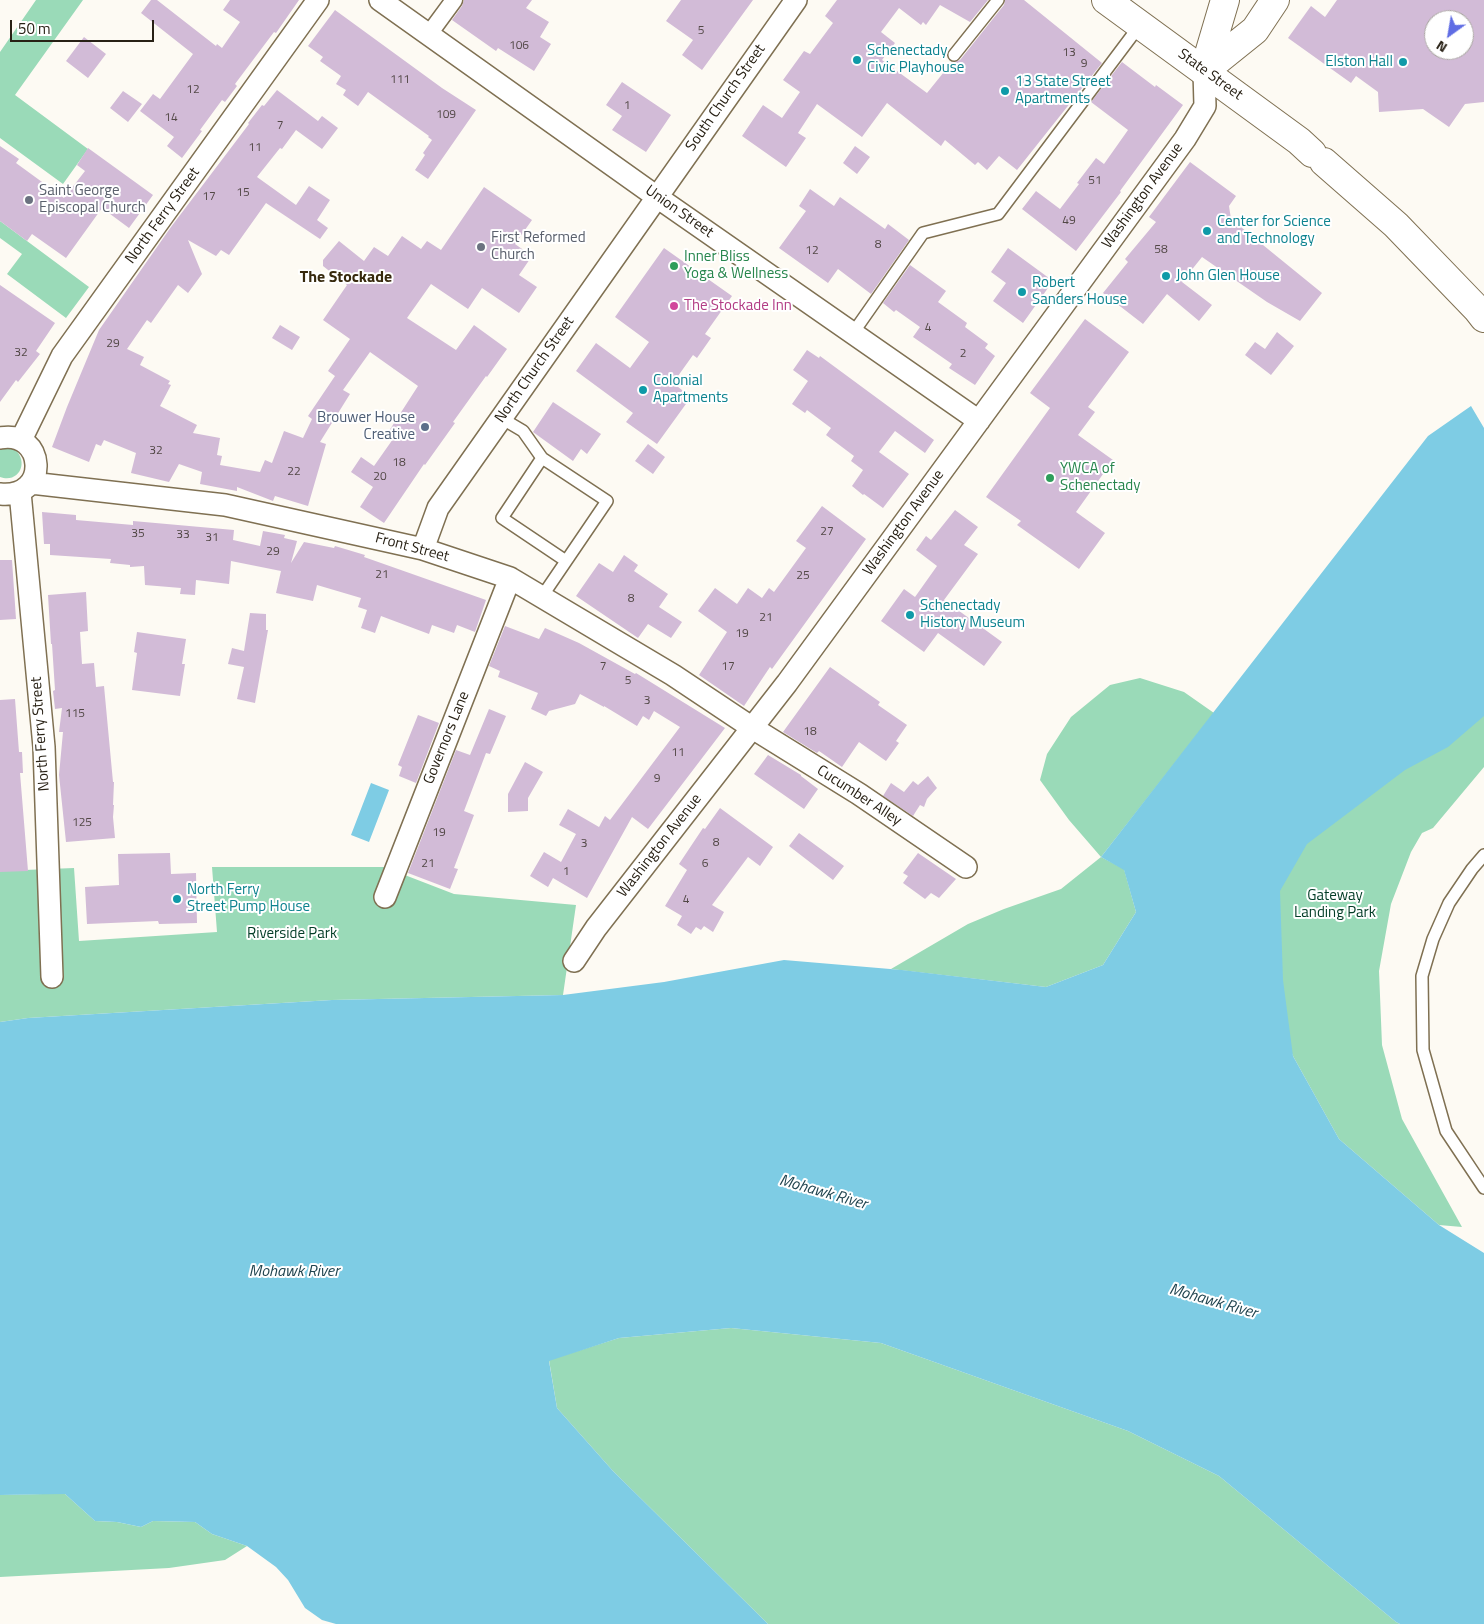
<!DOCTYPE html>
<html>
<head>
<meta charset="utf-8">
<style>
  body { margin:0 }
  #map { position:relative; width:1484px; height:1624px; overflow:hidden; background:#fdfaf3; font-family:"Titillium Web",sans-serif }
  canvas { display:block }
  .north { position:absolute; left:1424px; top:10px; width:50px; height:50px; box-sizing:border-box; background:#fff; border:1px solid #a9a6a1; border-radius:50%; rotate:212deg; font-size:14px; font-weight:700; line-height:20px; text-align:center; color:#282115 }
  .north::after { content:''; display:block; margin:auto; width:18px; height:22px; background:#5f6ce4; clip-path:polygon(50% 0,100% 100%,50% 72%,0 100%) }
  .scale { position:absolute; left:10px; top:20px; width:144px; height:22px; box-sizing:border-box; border:2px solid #282115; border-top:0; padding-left:6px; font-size:15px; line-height:18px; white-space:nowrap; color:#282115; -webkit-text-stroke:4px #fff; paint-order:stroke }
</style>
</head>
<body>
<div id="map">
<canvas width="1484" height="1624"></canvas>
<div class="north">N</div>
<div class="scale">50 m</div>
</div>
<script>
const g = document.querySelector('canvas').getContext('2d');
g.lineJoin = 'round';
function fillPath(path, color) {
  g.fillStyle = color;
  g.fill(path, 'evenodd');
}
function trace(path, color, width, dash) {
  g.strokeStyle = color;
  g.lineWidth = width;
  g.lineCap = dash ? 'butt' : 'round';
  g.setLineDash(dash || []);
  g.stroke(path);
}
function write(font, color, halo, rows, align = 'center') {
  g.font = font + ' "Titillium Web",sans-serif';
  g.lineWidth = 4;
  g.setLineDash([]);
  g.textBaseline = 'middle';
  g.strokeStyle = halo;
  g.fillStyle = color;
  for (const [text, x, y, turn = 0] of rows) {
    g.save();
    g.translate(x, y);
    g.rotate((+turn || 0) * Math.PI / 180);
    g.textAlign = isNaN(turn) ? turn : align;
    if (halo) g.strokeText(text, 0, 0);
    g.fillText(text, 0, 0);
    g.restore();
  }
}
fillPath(new Path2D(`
  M 36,0 L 83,0 L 15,95 L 88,149 L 63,184 L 0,138 L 0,52 Z
  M 0,221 L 89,287 L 66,318 L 7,274 L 22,254 L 0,238 Z
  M 13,448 C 30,460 20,484 0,477 L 0,449 Z
  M 1140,678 L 1184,692 L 1214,713 L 1101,857 L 1124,869 L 1136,912 L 1103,965 L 1046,987 L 891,969 L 968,924 L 1004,909 L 1061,889 L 1101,857 L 1069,820 L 1040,780 L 1047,754 L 1071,717 L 1110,685 Z
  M 1484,683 L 1484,767 L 1433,828 L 1422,833 L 1411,852 L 1391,904 L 1379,971 L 1382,1045 L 1402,1119 L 1462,1227 L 1439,1225 L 1339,1139 L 1293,1056 L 1216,859 Z
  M 212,867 L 384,867 L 454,894 L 576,905 L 563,995 L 332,1000 L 28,1018 L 0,1022 L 0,871 L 74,868 L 79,941 L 217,932 Z
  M 731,1328 L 881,1343 L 1128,1431 L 1219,1476 L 1396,1622 L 1400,1624 L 768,1624 L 613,1471 L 557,1408 L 549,1360 L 619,1338 Z
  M 43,1494 L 65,1494 L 95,1521 L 117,1522 L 141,1527 L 153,1521 L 195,1522 L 212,1534 L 247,1546 L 225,1560 L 169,1568 L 0,1577 L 0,1495 Z`), '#9adab8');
fillPath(new Path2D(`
  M 1471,406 L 1484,428 L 1484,716 L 1448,747 L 1405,770 L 1307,844 L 1280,891 L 1283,980 L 1293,1056 L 1339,1139 L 1439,1225 L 1484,1253 L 1484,1624 L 1400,1624 L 1396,1622 L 1219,1476 L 1128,1431 L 881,1343 L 731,1328 L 619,1338 L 549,1361 L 557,1408 L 613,1471 L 768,1624 L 336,1624 L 322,1620 L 305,1608 L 288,1580 L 276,1567 L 247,1546 L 212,1534 L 195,1522 L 153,1521 L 141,1527 L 117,1522 L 95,1521 L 65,1494 L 0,1495 L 0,1022 L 28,1018 L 332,1000 L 563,995 L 664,982 L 784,960 L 902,970 L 1046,987 L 1103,965 L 1136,912 L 1124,870 L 1101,857 L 1428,436 Z
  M 371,783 L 389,790 L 369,842 L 351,835 Z`), '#7ecce4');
fillPath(new Path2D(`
  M 151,0 L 157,0 L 216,46 L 217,44 L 222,48 L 240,22 L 223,10 L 230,0 L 299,0 L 276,33 L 274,32 L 235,84 L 237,86 L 225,102 L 222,100 L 200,130 L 202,131 L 182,158 L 167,146 L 174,137 L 140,111 L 153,94 L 160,99 L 193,54 L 141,13 Z
  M 464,0 L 532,0 L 526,8 L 549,22 L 540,37 L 551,44 L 534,71 L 498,48 L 496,51 L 452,20 L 462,6 Z
  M 681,0 L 753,0 L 702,70 L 682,55 L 693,40 L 666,21 Z
  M 837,0 L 988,0 L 970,22 L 940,5 L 926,25 L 923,22 L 921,25 L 899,8 L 881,32 L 895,43 L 882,60 L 927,93 L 952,62 L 960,60 L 1004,5 L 1005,0 L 1024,0 L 1102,63 L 1017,170 L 999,156 L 987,170 L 978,162 L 975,165 L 945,140 L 941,146 L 887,103 L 862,137 L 817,104 L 798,133 L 806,138 L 786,167 L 742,136 L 763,105 L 782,118 L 800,92 L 783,80 L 804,51 L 810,54 L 833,23 L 825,16 Z
  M 1337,0 L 1484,0 L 1484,102 L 1465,104 L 1449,127 L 1423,109 L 1379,112 L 1378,92 L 1356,76 L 1351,83 L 1288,38 L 1311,6 L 1325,17 ZM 1434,20 L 1464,20 L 1464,50 L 1434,50 Z
  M 335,10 L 442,88 L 476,110 L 428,179 L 415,170 L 425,155 L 423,153 L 432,140 L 428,137 L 429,136 L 368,92 L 358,106 L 343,95 L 346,90 L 336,84 L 341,76 L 320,61 L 323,57 L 308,46 Z
  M 84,37 L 106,54 L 88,78 L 66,61 Z
  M 1122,62 L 1155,87 L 1156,85 L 1183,105 L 1120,191 L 1121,192 L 1076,251 L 1022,209 L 1036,191 L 1060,209 L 1079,184 L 1077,183 L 1096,158 L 1104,164 L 1128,130 L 1091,102 Z
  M 622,82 L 671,115 L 646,152 L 612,130 L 622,116 L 606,105 Z
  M 277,90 L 318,121 L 322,116 L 338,128 L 322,149 L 296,130 L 282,149 L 280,148 L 257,177 L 296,205 L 309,186 L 330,200 L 317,220 L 328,228 L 320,239 L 266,203 L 229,255 L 221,250 L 216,256 L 188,240 L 202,274 L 188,293 L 178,285 L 151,323 L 147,320 L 127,349 L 144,357 L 140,365 L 170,381 L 168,384 L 171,385 L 160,406 L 197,425 L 193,433 L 220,438 L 217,455 L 222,456 L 220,465 L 260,472 L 265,460 L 272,463 L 284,431 L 303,438 L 312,419 L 308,416 L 335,376 L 328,371 L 350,339 L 323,320 L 347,285 L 323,266 L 323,260 L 339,241 L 364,261 L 374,247 L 388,256 L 402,236 L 421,249 L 427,241 L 441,250 L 484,187 L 532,220 L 515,244 L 532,256 L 519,275 L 537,287 L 519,313 L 482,288 L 468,309 L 431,284 L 407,318 L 456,350 L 474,325 L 507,349 L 487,377 L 486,376 L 453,422 L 455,423 L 425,465 L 424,464 L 384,523 L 360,507 L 373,487 L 351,472 L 361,457 L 374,466 L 393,439 L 387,434 L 418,386 L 370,352 L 343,390 L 350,394 L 320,442 L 326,444 L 308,506 L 275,496 L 273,501 L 237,487 L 237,491 L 200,484 L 202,472 L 179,464 L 169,482 L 131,473 L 136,453 L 104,440 L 101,446 L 96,444 L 89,462 L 52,447 L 67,407 L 99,330 L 171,227 L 249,124 L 248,123 L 262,105 L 264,106 Z
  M 123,91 L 142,104 L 128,122 L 110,108 Z
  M 0,146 L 19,159 L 16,163 L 64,198 L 85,171 L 77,165 L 88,148 L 153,195 L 129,228 L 102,208 L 66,258 L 32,234 L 27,241 L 0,221 Z
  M 855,146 L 870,157 L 857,174 L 843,163 Z
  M 1190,162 L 1236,196 L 1229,206 L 1231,219 L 1322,293 L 1300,321 L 1267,302 L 1202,257 L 1182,282 L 1212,305 L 1199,321 L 1167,294 L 1143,324 L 1103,293 L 1128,262 L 1125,259 L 1156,222 L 1149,217 Z
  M 810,189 L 834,206 L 840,197 L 885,229 L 888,224 L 909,240 L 871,294 L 838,269 L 828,283 L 779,248 L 806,211 L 799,206 Z
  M 664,248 L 732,296 L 705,334 L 711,338 L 697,358 L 693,355 L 673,383 L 691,397 L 657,444 L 626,422 L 633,413 L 576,371 L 596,343 L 630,368 L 649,342 L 615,317 Z
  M 1008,248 L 1053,281 L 1023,323 L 993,301 L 1006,283 L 991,272 Z
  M 910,265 L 946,291 L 938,302 L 967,323 L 965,327 L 988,344 L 985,348 L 995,356 L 975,385 L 949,368 L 952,364 L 913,337 L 920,327 L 896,310 L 894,312 L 883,303 Z
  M 0,285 L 55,323 L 36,351 L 40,354 L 18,382 L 16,380 L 0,402 Z
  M 1085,319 L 1129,352 L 1088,407 L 1095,412 L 1078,435 L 1113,460 L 1076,512 L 1105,533 L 1079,569 L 1017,525 L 1021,521 L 986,497 L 1050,408 L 1030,393 Z
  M 280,325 L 300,337 L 292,350 L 272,338 Z
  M 1277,332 L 1294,346 L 1271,375 L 1245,355 L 1255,342 L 1265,349 Z
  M 807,350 L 819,358 L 820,356 L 934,440 L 925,453 L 895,431 L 879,452 L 909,474 L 883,508 L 864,494 L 863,495 L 852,486 L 863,470 L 851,461 L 854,456 L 826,435 L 831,428 L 807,410 L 805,413 L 792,404 L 808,381 L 793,370 Z
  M 553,402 L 601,434 L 587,454 L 581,449 L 573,461 L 533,432 Z
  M 648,444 L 665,457 L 653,474 L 635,461 Z
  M 822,506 L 866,539 L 772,669 L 770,667 L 744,706 L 699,675 L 727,632 L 698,611 L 715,588 L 737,604 L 748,588 L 762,598 L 769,588 L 774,592 L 806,548 L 796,541 Z
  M 955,510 L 978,527 L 964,545 L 978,554 L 944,600 L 1002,642 L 984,666 L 938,633 L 924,652 L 881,621 L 904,589 L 915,597 L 937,566 L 916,550 L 926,536 L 931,540 Z
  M 42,512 L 76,515 L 76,520 L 133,525 L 133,521 L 234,530 L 233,540 L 260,546 L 263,531 L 285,535 L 284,538 L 297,541 L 291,563 L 304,542 L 334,548 L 335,546 L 365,555 L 364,557 L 486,600 L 475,632 L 457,625 L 454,633 L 432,625 L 429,634 L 381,616 L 375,633 L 361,628 L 367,610 L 358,607 L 361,598 L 317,585 L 313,601 L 276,593 L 281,571 L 231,561 L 229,584 L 196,580 L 195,595 L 180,594 L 181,588 L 145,585 L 144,566 L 130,567 L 130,565 L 110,563 L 111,559 L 50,555 L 50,544 L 44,544 Z
  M 624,555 L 638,565 L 634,571 L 668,594 L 659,607 L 682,622 L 671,638 L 648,624 L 638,638 L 576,596 L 599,563 L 613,572 Z
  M 0,560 L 12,560 L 16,619 L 0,620 Z
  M 86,592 L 88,631 L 80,632 L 82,664 L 94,663 L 96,687 L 104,686 L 113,782 L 114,782 L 113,805 L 114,805 L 113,817 L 115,838 L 66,842 L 59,775 L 63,732 L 59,732 L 62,708 L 55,709 L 53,691 L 55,690 L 52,644 L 51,644 L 48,595 Z
  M 250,613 L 266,614 L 266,630 L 268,630 L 255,703 L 237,699 L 244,667 L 228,664 L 232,648 L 244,651 Z
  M 505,626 L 539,639 L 545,628 L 579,643 L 635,674 L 636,673 L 725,728 L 648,829 L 632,817 L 587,898 L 553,878 L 548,887 L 530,876 L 544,852 L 561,862 L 576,834 L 559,825 L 568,809 L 599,827 L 605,816 L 610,820 L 680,727 L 654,711 L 649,720 L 643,716 L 637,726 L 604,706 L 604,707 L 580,694 L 575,704 L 549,711 L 546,716 L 531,709 L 538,693 L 498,677 L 500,671 L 489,666 Z
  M 137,632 L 186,639 L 182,664 L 185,664 L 180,696 L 132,690 L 137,653 L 134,652 Z
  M 830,667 L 880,702 L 878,705 L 907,725 L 896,741 L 899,743 L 886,761 L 859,742 L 842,767 L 819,751 L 817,753 L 783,732 Z
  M 15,699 L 19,752 L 22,752 L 23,773 L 20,773 L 28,871 L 0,872 L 0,700 Z
  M 489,709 L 506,716 L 490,754 L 486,753 L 464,811 L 474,815 L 454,868 L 458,869 L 450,889 L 408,873 L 456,750 L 470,755 Z
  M 418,715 L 439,723 L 416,783 L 399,776 L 402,767 L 398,765 Z
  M 768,755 L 801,775 L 801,776 L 818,789 L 804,809 L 754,774 Z
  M 525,762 L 543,772 L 528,798 L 528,811 L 508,812 L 508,794 Z
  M 928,776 L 937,788 L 927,799 L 924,807 L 920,805 L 913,816 L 883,796 L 891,783 L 904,792 L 913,781 L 918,785 Z
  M 720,808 L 773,847 L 760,866 L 748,857 L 712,905 L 724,912 L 713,932 L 704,926 L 701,930 L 696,927 L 691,934 L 677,925 L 682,916 L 665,906 L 687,870 L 679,864 L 703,828 L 705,829 Z
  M 799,833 L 844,866 L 833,880 L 789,846 Z
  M 170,853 L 171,874 L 196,873 L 197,923 L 159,924 L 158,921 L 87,924 L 85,887 L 119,885 L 118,854 Z
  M 918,853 L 956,879 L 939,898 L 931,893 L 925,899 L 903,883 L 908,876 L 903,873 Z`), '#d2bbd7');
const service = new Path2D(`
  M 954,55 L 998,0
  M 853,333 L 923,233 L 998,214 L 1140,25
  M 501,418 L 523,431 L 542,458
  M 541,598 L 607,501 L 542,458 L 502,518 L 566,561
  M 1484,855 L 1472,869 L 1449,903 L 1433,939 L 1422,976 L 1423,1050 L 1446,1131 L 1484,1188`);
const pedestrian = new Path2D(`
  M 429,34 L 454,0`);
const minor = new Path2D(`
  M 380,0 L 657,197 L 979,421
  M 0,438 C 45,429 51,499 0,494
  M 21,440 L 62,356 L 318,0
  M 31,483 L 225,505 L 423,549 L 510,578 L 673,675 L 751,727 L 859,794 L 966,867
  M 20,492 L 44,747 L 52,977
  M 423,549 L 438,508 L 796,0
  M 385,897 L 510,578
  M 574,961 L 596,928 L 787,683 L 1185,139 L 1205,106 L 1204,71`);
const primary = new Path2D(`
  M 1106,0 L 1299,141 L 1312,153
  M 1204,71 L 1255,30 L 1275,0
  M 1204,71 L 1225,0
  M 1324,162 L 1396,225 L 1477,309 L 1484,318`);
trace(service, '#7f7052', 14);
trace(pedestrian, '#7f7052', 19);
trace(minor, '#7f7052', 24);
trace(primary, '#7f7052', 30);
trace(service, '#fff', 11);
trace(pedestrian, '#fff', 16);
trace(minor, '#fff', 21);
trace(primary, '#fff', 28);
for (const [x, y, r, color] of [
  [857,60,5,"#0f9aa8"],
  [1403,62,5,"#0f9aa8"],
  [1005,91,5,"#0f9aa8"],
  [29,200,5,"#6b7280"],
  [1207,231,5,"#0f9aa8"],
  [481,247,5,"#6b7280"],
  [674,266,5,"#2e9e5b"],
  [1166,276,5,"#0f9aa8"],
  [1022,292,5,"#0f9aa8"],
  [674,306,5,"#d1479c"],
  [643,390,5,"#0f9aa8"],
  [425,427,5,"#5c6f8a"],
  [1050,478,5,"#2e9e5b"],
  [910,615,5,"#0f9aa8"],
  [177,899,5,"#0f9aa8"]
]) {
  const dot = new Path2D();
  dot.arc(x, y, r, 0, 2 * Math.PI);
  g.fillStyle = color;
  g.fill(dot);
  trace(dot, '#fff', 2);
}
write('12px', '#524846', null, [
  ["5",701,31],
  ["106",519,46],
  ["13",1069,53],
  ["9",1084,64],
  ["111",400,80],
  ["12",193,90],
  ["1",627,106],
  ["109",446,115],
  ["14",171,118],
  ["7",280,126],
  ["11",255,148],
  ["51",1095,181],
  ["15",243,193],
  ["17",209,197],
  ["49",1069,221],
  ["8",878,245],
  ["58",1161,250],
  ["12",812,251],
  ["4",928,328],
  ["29",113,344],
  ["32",21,353],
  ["2",963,354],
  ["32",156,451],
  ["18",399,463],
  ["22",294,472],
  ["20",380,477],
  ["27",827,532],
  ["35",138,534],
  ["33",183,535],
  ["31",212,538],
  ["29",273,552],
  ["21",382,575],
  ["25",803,576],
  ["8",631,599],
  ["21",766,618],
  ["19",742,634],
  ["7",603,667],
  ["17",728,667],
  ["5",628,681],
  ["3",647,701],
  ["115",75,714],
  ["18",810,732],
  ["11",678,753],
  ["9",657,779],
  ["125",82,823],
  ["19",439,833],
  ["8",716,843],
  ["3",584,844],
  ["21",428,864],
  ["6",705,864],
  ["1",566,872],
  ["4",686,900]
]);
write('15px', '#0d838f', '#fff', [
  ["Schenectady",867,51],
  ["Civic Playhouse",867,68],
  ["Elston Hall",1393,62,"right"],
  ["13 State Street",1015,82],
  ["Apartments",1015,99],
  ["Center for Science",1217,222],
  ["and Technology",1217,239],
  ["John Glen House",1176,276],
  ["Robert",1032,283],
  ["Sanders House",1032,300],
  ["Colonial",653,381],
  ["Apartments",653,398],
  ["Schenectady",920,606],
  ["History Museum",920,623],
  ["North Ferry",187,890],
  ["Street Pump House",187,907]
], 'left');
write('15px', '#282115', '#fff', [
  ["State Street",1210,75,36],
  ["South Church Street",726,98,-55],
  ["Washington Avenue",1143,196,-54],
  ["Union Street",679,212,35],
  ["North Ferry Street",163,216,-54],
  ["North Church Street",535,370,-55],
  ["Washington Avenue",904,523,-54],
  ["Front Street",412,548,15],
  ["North Ferry Street",41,734,-94],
  ["Governors Lane",447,738,-68],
  ["Cucumber Alley",859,796,33],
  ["Washington Avenue",660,846,-52]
]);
write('15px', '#5b616d', '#fff', [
  ["Saint George",39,191],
  ["Episcopal Church",39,208],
  ["First Reformed",491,238],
  ["Church",491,255]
], 'left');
write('15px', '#27864d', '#fff', [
  ["Inner Bliss",684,257],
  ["Yoga & Wellness",684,274],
  ["YWCA of",1060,469],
  ["Schenectady",1060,486]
], 'left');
write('15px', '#b23c85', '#fff', [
  ["The Stockade Inn",684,306]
], 'left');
write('15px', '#4e5e75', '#fff', [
  ["Brouwer House",415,418],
  ["Creative",415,435]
], 'right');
write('15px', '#023c26', '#fff', [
  ["Gateway",1335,896],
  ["Landing Park",1335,913],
  ["Riverside Park",292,934]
]);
write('bold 16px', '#37290d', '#fff', [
  ["The Stockade",346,278]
]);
write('italic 16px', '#20444f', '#fff', [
  ["Mohawk River",823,1193,16],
  ["Mohawk River",294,1272],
  ["Mohawk River",1213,1302,16]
]);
</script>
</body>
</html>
